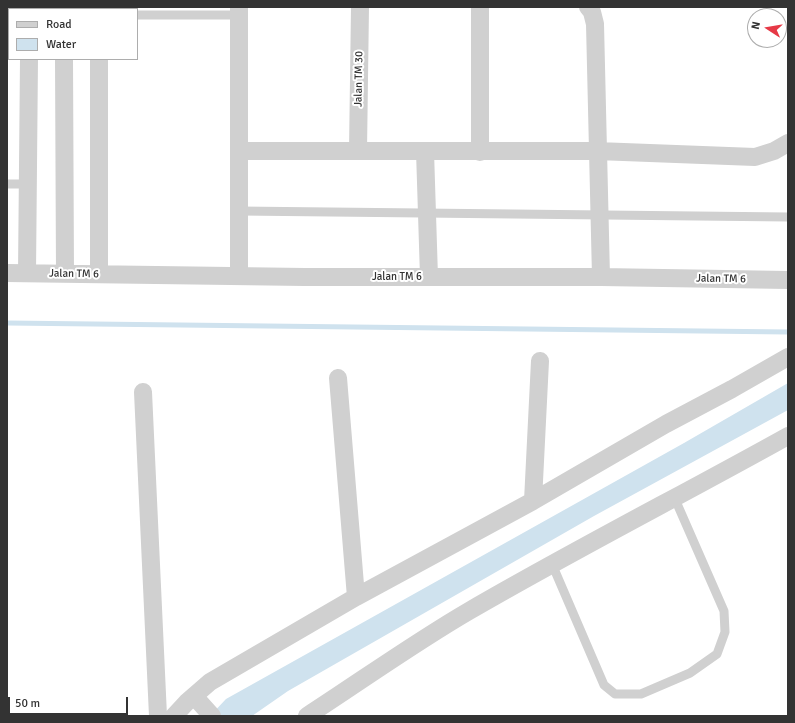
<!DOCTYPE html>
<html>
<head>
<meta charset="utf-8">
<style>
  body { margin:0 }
  #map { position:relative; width:795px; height:723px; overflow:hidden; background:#fff; font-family:Signika,sans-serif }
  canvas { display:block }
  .frame { position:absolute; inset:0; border:8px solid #333; pointer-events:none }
  .legend { position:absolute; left:8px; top:8px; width:130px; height:52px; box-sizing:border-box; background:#fff; border:1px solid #adadad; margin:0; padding:5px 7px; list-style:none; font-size:12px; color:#333 }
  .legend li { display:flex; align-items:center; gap:8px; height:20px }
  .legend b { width:20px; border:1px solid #adadad }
  .north { position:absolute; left:747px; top:8px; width:40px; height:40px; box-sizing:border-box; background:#fff; border:1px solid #adadad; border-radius:50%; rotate:282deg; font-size:11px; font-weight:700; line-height:16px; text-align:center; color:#333 }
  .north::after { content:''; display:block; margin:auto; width:14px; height:18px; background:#e63946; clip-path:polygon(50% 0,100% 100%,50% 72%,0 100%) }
  .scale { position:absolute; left:8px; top:697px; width:120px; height:18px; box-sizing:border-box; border:2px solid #333; border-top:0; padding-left:5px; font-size:12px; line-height:14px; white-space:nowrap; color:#333; -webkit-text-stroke:3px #fff; paint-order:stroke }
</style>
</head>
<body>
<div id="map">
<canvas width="795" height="723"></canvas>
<div class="frame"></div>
<ul class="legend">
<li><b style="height:5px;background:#d0d0d0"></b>Road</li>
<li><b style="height:11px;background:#cfe2ee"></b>Water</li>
</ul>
<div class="north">N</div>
<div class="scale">50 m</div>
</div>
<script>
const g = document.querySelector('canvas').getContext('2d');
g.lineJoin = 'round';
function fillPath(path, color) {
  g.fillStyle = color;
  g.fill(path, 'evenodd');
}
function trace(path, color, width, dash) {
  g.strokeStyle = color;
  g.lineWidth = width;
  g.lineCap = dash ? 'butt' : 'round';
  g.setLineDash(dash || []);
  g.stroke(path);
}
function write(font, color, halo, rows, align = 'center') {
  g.font = font + ' Signika,sans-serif';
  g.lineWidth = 4;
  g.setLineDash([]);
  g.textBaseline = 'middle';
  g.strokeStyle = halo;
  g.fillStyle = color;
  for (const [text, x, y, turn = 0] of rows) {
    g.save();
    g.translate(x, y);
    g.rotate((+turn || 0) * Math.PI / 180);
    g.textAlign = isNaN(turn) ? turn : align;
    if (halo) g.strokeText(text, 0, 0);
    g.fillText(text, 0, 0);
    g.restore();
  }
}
fillPath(new Path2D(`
  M 788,383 L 788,410 L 594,516 L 288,691 L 252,716 L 210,716 L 226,699 L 684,443 Z`), '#cfe2ee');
trace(new Path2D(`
  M 7,323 L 788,332`), '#cfe2ee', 5);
trace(new Path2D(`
  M 137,15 L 239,15
  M 7,184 L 28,184
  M 239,211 L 788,217
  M 552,564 L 604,685 L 615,694 L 641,694 L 690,673 L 717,654 L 725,632 L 724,611 L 675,499`), '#d0d0d0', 9);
trace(new Path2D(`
  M 29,7 L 29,9
  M 64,7 L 64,9
  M 99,7 L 99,9
  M 480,7 L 480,152
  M 588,7 L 592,12 L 595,24 L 601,277
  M 7,17 L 9,17
  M 64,59 L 65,274
  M 99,59 L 99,274
  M 239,151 L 597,151 L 755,157 L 774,151 L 788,143
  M 358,151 L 360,7
  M 425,151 L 429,277
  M 7,273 L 305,277 L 601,277 L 788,280
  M 27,273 L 29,59
  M 239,275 L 239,7
  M 338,378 L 356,597
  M 143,392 L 158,716
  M 533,501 L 540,361
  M 194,696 L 212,716
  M 174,716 L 187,702 L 210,682 L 356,597 L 533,501 L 666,424 L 732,389 L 788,357
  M 307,716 C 361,681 414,643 469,611 C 574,550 682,495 788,436`), '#d0d0d0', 18);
write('11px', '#333', '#fff', [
  ["Jalan TM 30",359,79,-89],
  ["Jalan TM 6",74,274,1],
  ["Jalan TM 6",397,277],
  ["Jalan TM 6",721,279,1]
]);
</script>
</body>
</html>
